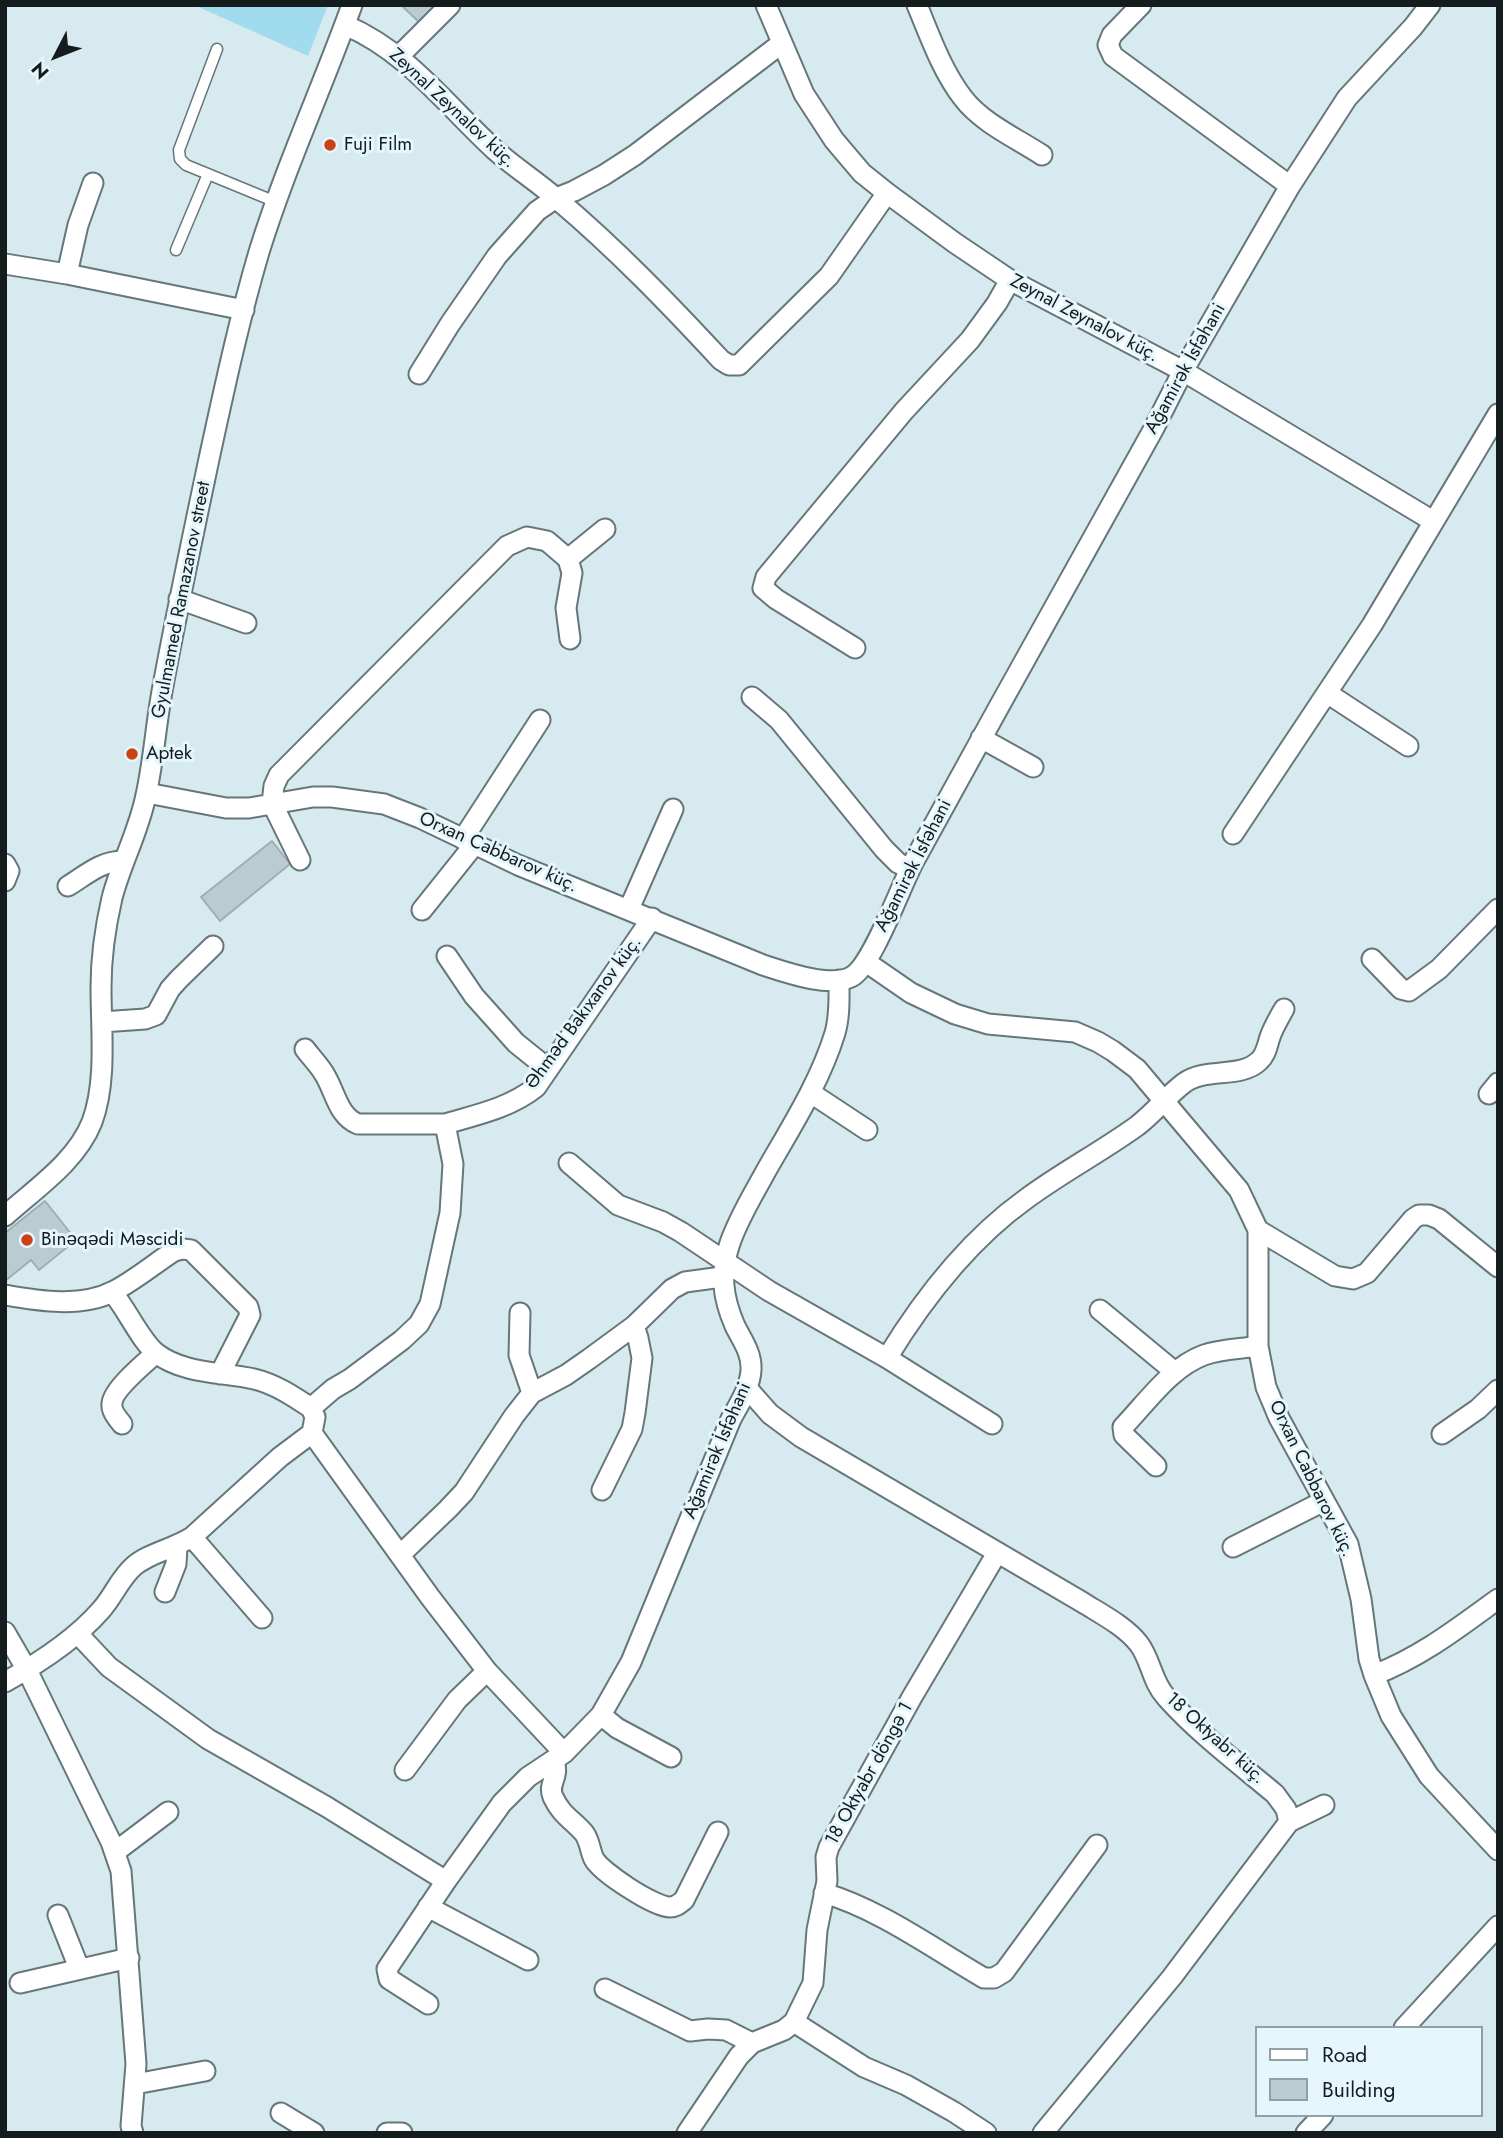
<!DOCTYPE html>
<html>
<head>
<meta charset="utf-8">
<style>
  body { margin:0 }
  #map { position:relative; width:1503px; height:2138px; overflow:hidden; background:#d7eaef; font-family:Jost,sans-serif }
  canvas { display:block }
  .frame { position:absolute; inset:0; border:7px solid #151c1d; pointer-events:none }
  .legend { position:absolute; left:1255px; top:2026px; width:228px; height:91px; box-sizing:border-box; background:#e5f7fd; border:2px solid #929fa3; margin:0; padding:9px 12px; list-style:none; font-size:21px; color:#151c1d }
  .legend li { display:flex; align-items:center; gap:14px; height:35px }
  .legend b { width:35px; border:2px solid #929fa3 }
  .north { position:absolute; left:21px; top:21px; width:70px; height:70px; -webkit-text-stroke:5px #e5f7fd; paint-order:stroke; rotate:228deg; font-size:19px; font-weight:700; line-height:28px; text-align:center; color:#151c1d }
  .north::after { content:''; display:block; margin:auto; width:24px; height:32px; background:#151c1d; clip-path:polygon(50% 0,100% 100%,50% 72%,0 100%) }
</style>
</head>
<body>
<div id="map">
<canvas width="1503" height="2138"></canvas>
<div class="frame"></div>
<ul class="legend">
<li><b style="height:9px;background:#fff"></b>Road</li>
<li><b style="height:19px;background:#baccd2"></b>Building</li>
</ul>
<div class="north">N</div>
</div>
<script>
const g = document.querySelector('canvas').getContext('2d');
g.lineJoin = 'round';
function fillPath(path, color) {
  g.fillStyle = color;
  g.fill(path, 'evenodd');
}
function trace(path, color, width, dash) {
  g.strokeStyle = color;
  g.lineWidth = width;
  g.lineCap = dash ? 'butt' : 'round';
  g.setLineDash(dash || []);
  g.stroke(path);
}
function write(font, color, halo, rows, align = 'center') {
  g.font = font + ' Jost,sans-serif';
  g.lineWidth = 6;
  g.setLineDash([]);
  g.textBaseline = 'middle';
  g.strokeStyle = halo;
  g.fillStyle = color;
  for (const [text, x, y, turn = 0] of rows) {
    g.save();
    g.translate(x, y);
    g.rotate((+turn || 0) * Math.PI / 180);
    g.textAlign = isNaN(turn) ? turn : align;
    if (halo) g.strokeText(text, 0, 0);
    g.fillText(text, 0, 0);
    g.restore();
  }
}
fillPath(new Path2D(`
  M 194,5 L 328,5 L 308,56 Z`), '#a0dced');
const building = new Path2D(`
  M 401,5 L 437,5 L 420,23 Z
  M 272,841 L 290,864 L 220,921 L 201,897 Z
  M 45,1201 L 76,1240 L 39,1270 L 31,1260 L 5,1281 L 5,1233 Z`);
fillPath(building, '#baccd2');
trace(building, '#9dafb4', 2);
const lane = new Path2D(`
  M 217,49 L 179,150 L 180,159 L 186,165 L 276,202
  M 176,250 L 208,174`);
const street = new Path2D(`
  M 766,5 L 804,94 L 834,140 L 862,173 L 887,193 L 955,243 L 1010,280 L 1183,371 L 1433,521
  M 917,5 C 930,36 942,71 963,98 C 982,123 1016,138 1042,155
  M 1141,5 L 1112,35 L 1108,45 L 1113,56 L 1290,186
  M 345,25 C 407,51 447,106 495,150 C 515,168 538,182 558,200 C 616,249 669,304 721,360 L 729,365 L 739,365 L 829,276 L 887,193
  M 399,56 L 450,5
  M 5,264 L 67,274 L 244,310
  M 67,274 L 78,225 L 93,183
  M 419,374 L 450,324 L 497,256 L 537,211 L 556,198 L 574,191 L 604,175 L 635,155 L 782,43
  M 568,559 L 605,529
  M 179,599 L 246,623
  M 855,648 L 776,599 L 763,588 L 766,577 L 904,411 L 970,340 L 997,303 L 1010,280
  M 1327,693 L 1408,746
  M 752,697 L 779,720 L 884,849 L 898,863 L 910,869
  M 981,738 L 1033,767
  M 147,793 L 226,808 L 249,808 L 313,797 L 332,797 L 384,804 L 420,818 L 518,865 L 763,965 C 785,972 829,988 851,977 C 872,967 901,885 914,861 C 993,717 1073,573 1153,430 L 1183,371 L 1290,186 L 1347,98 L 1413,27 L 1430,5
  M 1233,834 L 1372,625 L 1498,414
  M 463,839 L 540,720
  M 300,860 L 272,803 L 274,786 L 279,775 L 507,546 L 527,537 L 547,541 L 568,559 L 572,573 L 566,608 L 570,639
  M 5,864 L 9,871 L 5,881
  M 68,886 C 86,875 101,861 123,861
  M 629,909 L 673,809
  M 422,910 L 474,845
  M 447,956 L 474,996 L 516,1043 L 547,1068
  M 1372,959 L 1401,989 L 1409,991 L 1439,969 L 1498,909
  M 866,962 L 911,993 L 955,1014 L 988,1024 L 1075,1032 L 1098,1042 L 1113,1051 L 1137,1069 L 1239,1190 L 1258,1230 L 1258,1346 L 1266,1387 L 1279,1418 L 1348,1544 L 1361,1599 L 1369,1659 L 1374,1675 L 1391,1716 L 1429,1776 L 1498,1850
  M 102,1022 L 145,1019 L 156,1015 L 170,989 L 179,979 L 213,946
  M 305,1049 C 311,1057 318,1064 323,1072 C 335,1089 337,1116 358,1124 L 445,1124
  M 811,1093 L 867,1130
  M 1489,1094 L 1498,1083
  M 569,1163 L 618,1205 L 663,1222 L 681,1232 L 769,1291 L 887,1358 C 923,1299 970,1239 1026,1199 C 1061,1173 1101,1152 1137,1126 C 1154,1113 1167,1096 1184,1083 C 1206,1067 1240,1079 1259,1061 C 1266,1055 1267,1046 1270,1037 C 1273,1028 1279,1018 1284,1009
  M 5,1216 C 36,1188 76,1162 92,1122 C 107,1082 101,1030 101,988 C 101,957 105,928 112,898 C 121,863 139,831 146,795 C 154,759 156,722 163,686 C 177,610 193,535 209,459 C 224,390 239,320 259,252 C 285,168 322,88 352,5
  M 1258,1230 L 1335,1276 L 1353,1279 L 1367,1273 L 1413,1219 L 1419,1215 L 1429,1215 L 1439,1219 L 1498,1267
  M 112,1292 C 127,1309 140,1340 156,1353 C 183,1374 222,1372 254,1379 C 275,1384 293,1396 311,1408
  M 5,1295 C 39,1301 82,1308 114,1291 C 135,1280 154,1264 174,1251 L 183,1249 L 191,1250 L 248,1307 L 250,1315 L 220,1374
  M 1100,1310 L 1175,1372
  M 520,1313 L 519,1355 L 532,1393
  M 887,1358 L 992,1424
  M 747,1388 L 770,1414 L 801,1437 L 1082,1602 C 1101,1614 1125,1626 1139,1644 C 1151,1660 1152,1682 1166,1697 C 1198,1733 1238,1763 1275,1794 L 1286,1809 L 1289,1822 L 1172,1977 L 1043,2133
  M 122,1424 C 118,1419 111,1411 112,1404 C 112,1390 145,1363 156,1353
  M 312,1433 L 430,1597 L 487,1671 L 564,1753
  M 1442,1434 L 1478,1409 L 1498,1390
  M 1156,1466 L 1124,1435 L 1123,1427 C 1147,1402 1171,1367 1204,1355 C 1221,1349 1241,1349 1258,1346
  M 602,1490 L 632,1429 L 635,1413 L 642,1358 L 638,1338 L 634,1326
  M 192,1537 L 262,1618
  M 1233,1547 L 1324,1501
  M 400,1555 L 448,1509 L 464,1492 L 514,1416 L 532,1393 L 566,1375 L 589,1359 L 634,1326 L 672,1289 L 685,1282 L 722,1277
  M 165,1592 L 176,1564 L 177,1547
  M 5,1632 L 27,1670 L 111,1842 L 121,1871 L 136,2064 L 131,2126 L 133,2133
  M 78,1634 L 109,1667 L 208,1739 L 327,1807 L 446,1881
  M 1374,1675 C 1421,1657 1458,1628 1498,1599
  M 5,1682 C 39,1663 75,1640 101,1610 C 113,1597 120,1578 134,1566 C 149,1553 173,1549 192,1537 L 280,1457 L 312,1433 L 315,1417 L 311,1408 L 333,1389 L 350,1379 L 402,1340 L 419,1324 L 430,1304 L 450,1213 L 453,1164 L 445,1124 C 476,1115 510,1108 536,1087 L 652,918
  M 601,1715 L 617,1728 L 671,1757
  M 554,1761 C 560,1778 547,1783 553,1797 C 562,1816 572,1819 584,1833 C 590,1841 590,1851 594,1859 C 601,1872 654,1907 670,1907 C 676,1907 679,1904 684,1900 L 718,1832
  M 405,1770 L 457,1700 L 487,1671
  M 1289,1822 L 1324,1805
  M 115,1852 L 168,1812
  M 824,1893 C 879,1909 934,1949 984,1978 L 994,1978 L 1004,1972 L 1097,1845
  M 428,1907 L 528,1960
  M 58,1915 L 79,1968
  M 20,1983 L 129,1958
  M 605,1989 L 690,2031 L 708,2029 L 726,2030 L 752,2043
  M 428,2004 L 389,1979 L 387,1969 L 446,1881 L 502,1803 L 528,1777 L 564,1753 L 601,1715 L 631,1662 L 731,1419 C 739,1404 750,1388 751,1370 C 752,1353 742,1340 735,1326 C 722,1296 720,1273 730,1243 C 739,1217 753,1195 766,1171 C 791,1127 820,1082 835,1033 C 840,1016 839,997 839,980
  M 794,2022 L 864,2067 L 906,2085 L 954,2112 L 986,2133
  M 1404,2028 L 1498,1926
  M 135,2084 L 205,2071
  M 281,2113 L 314,2133
  M 387,2133 L 402,2133
  M 687,2133 L 739,2056 L 752,2043 L 784,2030 L 794,2022 L 813,1983 L 817,1930 L 827,1881 L 826,1857 L 829,1847 L 912,1697 L 997,1553
  M 1306,2133 L 1323,2115`);
trace(lane, '#66777b', 13);
trace(street, '#66777b', 23);
trace(lane, '#fff', 10);
trace(street, '#fff', 19);
for (const [x, y, r, color] of [
  [330,145,7,"#cb4315"],
  [132,754,7,"#cb4315"],
  [27,1240,7,"#cb4315"]
]) {
  const dot = new Path2D();
  dot.arc(x, y, r, 0, 2 * Math.PI);
  g.fillStyle = color;
  g.fill(dot);
  trace(dot, '#e5f7fd', 2.5);
}
write('19px', '#151c1d', '#e5f7fd', [
  ["Zeynal Zeynalov küç.",452,109,43],
  ["Zeynal Zeynalov küç.",1084,319,28],
  ["Ağamirək İsfəhani",1186,369,-61],
  ["Gyulmamed Ramazanov street",182,600,-79],
  ["Orxan Cabbarov küç.",498,853,24],
  ["Ağamirək İsfəhani",914,866,-63],
  ["Əhməd Bakıxanov küç.",584,1013,-54],
  ["Ağamirək İsfəhani",718,1451,-67],
  ["Orxan Cabbarov küç.",1311,1479,64],
  ["18 Oktyabr küç.",1215,1739,42],
  ["18 Oktyabr döngə 1",870,1774,-61]
]);
write('19px', '#151c1d', '#e5f7fd', [
  ["Fuji Film",344,145],
  ["Aptek",146,754],
  ["Binəqədi Məscidi",41,1240]
], 'left');
</script>
</body>
</html>
